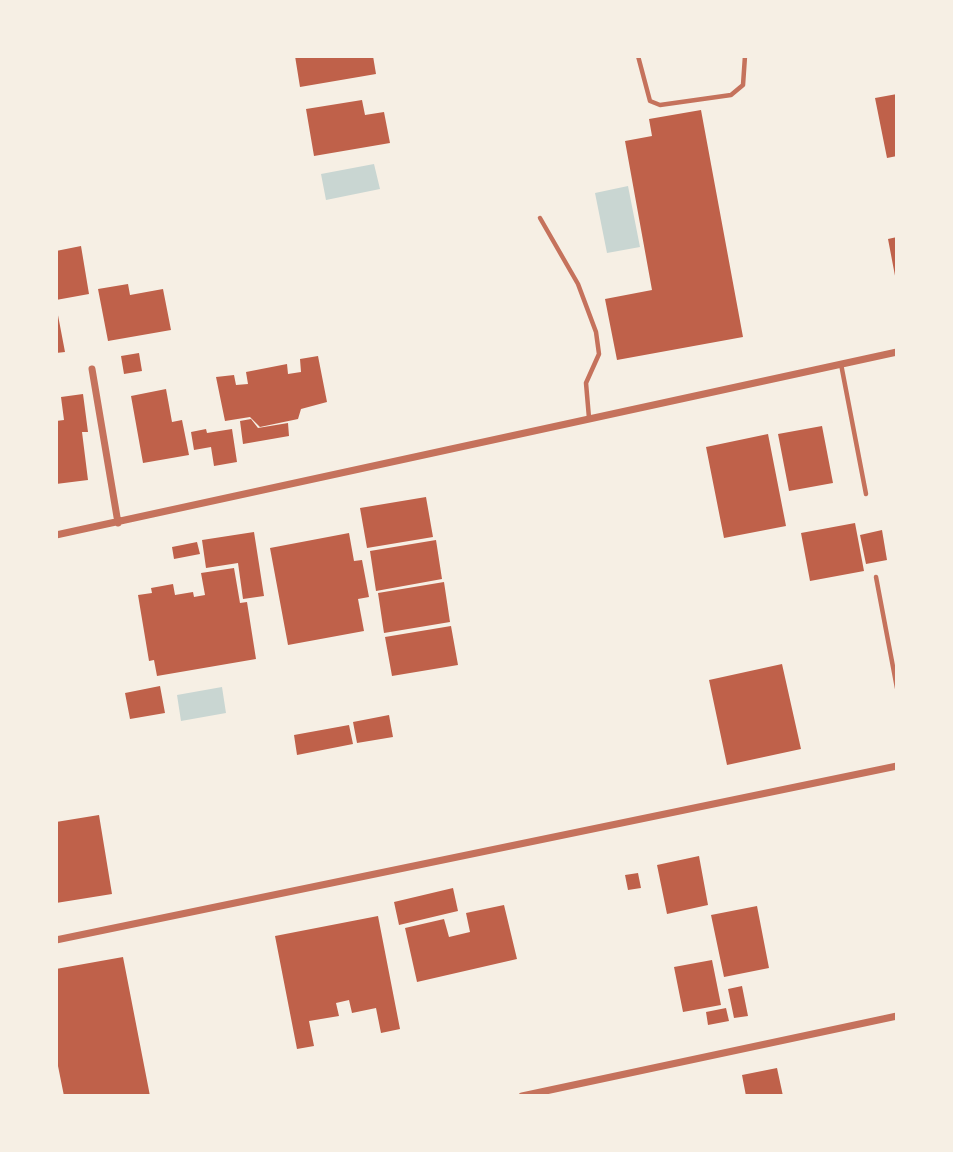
<!DOCTYPE html>
<html>
<head>
<meta charset="utf-8">
<style>
  body { margin:0 }
  #map { position:relative; width:953px; height:1152px; overflow:hidden; background:#f6efe4; font-family:"Public Sans",sans-serif }
  canvas { display:block }
  .frame { position:absolute; inset:0; border:58px solid #f6efe4; pointer-events:none }
</style>
</head>
<body>
<div id="map">
<canvas width="953" height="1152"></canvas>
<div class="frame"></div>
</div>
<script>
const g = document.querySelector('canvas').getContext('2d');
g.lineJoin = 'round';
function fillPath(path, color) {
  g.fillStyle = color;
  g.fill(path, 'evenodd');
}
function trace(path, color, width, dash) {
  g.strokeStyle = color;
  g.lineWidth = width;
  g.lineCap = dash ? 'butt' : 'round';
  g.setLineDash(dash || []);
  g.stroke(path);
}
fillPath(new Path2D(`
  M 374,164 L 380,189 L 326,200 L 321,174 Z
  M 628,186 L 640,247 L 607,253 L 595,193 Z
  M 222,687 L 226,713 L 181,721 L 177,695 Z`), '#c9d6d2');
fillPath(new Path2D(`
  M 295,56 L 373,56 L 376,74 L 300,87 Z
  M 897,94 L 897,156 L 887,158 L 875,98 Z
  M 362,100 L 365,115 L 384,112 L 390,143 L 314,156 L 306,109 Z
  M 701,110 L 743,337 L 617,360 L 605,299 L 652,290 L 625,141 L 652,136 L 649,119 Z
  M 897,237 L 897,281 L 896,281 L 888,239 Z
  M 81,246 L 89,294 L 56,300 L 56,251 Z
  M 128,284 L 130,295 L 163,289 L 171,330 L 108,341 L 98,289 Z
  M 57,310 L 65,352 L 56,353 L 56,311 Z
  M 139,353 L 142,371 L 124,374 L 121,356 Z
  M 318,356 L 327,402 L 301,409 L 298,419 L 260,427 L 250,417 L 225,421 L 216,377 L 234,375 L 236,385 L 248,384 L 246,372 L 287,364 L 288,374 L 301,372 L 300,359 Z
  M 166,389 L 172,422 L 182,420 L 189,455 L 143,463 L 131,396 Z
  M 83,394 L 88,432 L 82,432 L 88,480 L 56,484 L 56,421 L 64,420 L 61,397 Z
  M 251,419 L 258,428 L 288,423 L 289,436 L 243,444 L 240,421 Z
  M 822,426 L 833,483 L 789,491 L 778,434 Z
  M 206,429 L 207,433 L 232,429 L 237,462 L 214,466 L 211,447 L 194,450 L 191,432 Z
  M 768,434 L 786,526 L 724,538 L 706,447 Z
  M 426,497 L 433,537 L 367,548 L 360,508 Z
  M 855,523 L 864,571 L 810,581 L 801,533 Z
  M 882,530 L 887,560 L 866,564 L 860,535 Z
  M 254,532 L 264,596 L 243,599 L 238,563 L 206,568 L 202,540 Z
  M 349,533 L 354,561 L 362,560 L 369,597 L 358,599 L 364,631 L 288,645 L 270,548 Z
  M 436,540 L 442,579 L 376,591 L 370,551 Z
  M 197,542 L 200,554 L 174,559 L 172,547 Z
  M 234,568 L 240,603 L 247,602 L 256,659 L 157,676 L 154,660 L 149,661 L 138,595 L 152,593 L 151,588 L 173,584 L 175,595 L 193,592 L 194,597 L 205,595 L 201,573 Z
  M 444,582 L 450,622 L 384,633 L 378,593 Z
  M 451,626 L 458,665 L 392,676 L 385,637 Z
  M 782,664 L 801,749 L 727,765 L 709,680 Z
  M 160,686 L 165,713 L 130,719 L 125,693 Z
  M 389,715 L 393,737 L 357,743 L 353,722 Z
  M 349,725 L 353,744 L 297,755 L 294,735 Z
  M 99,815 L 112,894 L 56,903 L 56,822 Z
  M 699,856 L 708,905 L 667,914 L 657,865 Z
  M 638,873 L 641,888 L 628,890 L 625,875 Z
  M 453,888 L 458,911 L 399,925 L 394,902 Z
  M 504,905 L 517,959 L 417,982 L 405,928 L 444,919 L 449,937 L 470,932 L 466,913 Z
  M 757,906 L 769,968 L 724,977 L 711,915 Z
  M 378,916 L 400,1029 L 381,1033 L 376,1008 L 352,1013 L 349,1000 L 336,1003 L 339,1016 L 309,1021 L 314,1046 L 297,1049 L 275,936 Z
  M 123,957 L 150,1096 L 64,1096 L 56,1056 L 56,969 Z
  M 712,960 L 721,1005 L 683,1012 L 674,967 Z
  M 742,986 L 748,1016 L 734,1018 L 728,989 Z
  M 726,1008 L 729,1021 L 708,1025 L 706,1012 Z
  M 777,1068 L 783,1096 L 746,1096 L 742,1075 Z`), '#bf614a');
trace(new Path2D(`
  M 638,56 L 650,101 L 660,105 L 731,95 L 743,85 L 745,56
  M 540,218 L 578,284 L 596,332 L 599,354 L 586,383 L 589,418
  M 841,364 L 866,494
  M 876,577 L 897,688`), '#c5725c', 4.5);
trace(new Path2D(`
  M 92,369 L 118,523
  M 56,535 L 897,352
  M 56,940 L 897,766
  M 522,1096 L 897,1016`), '#c5725c', 7);
</script>
</body>
</html>
